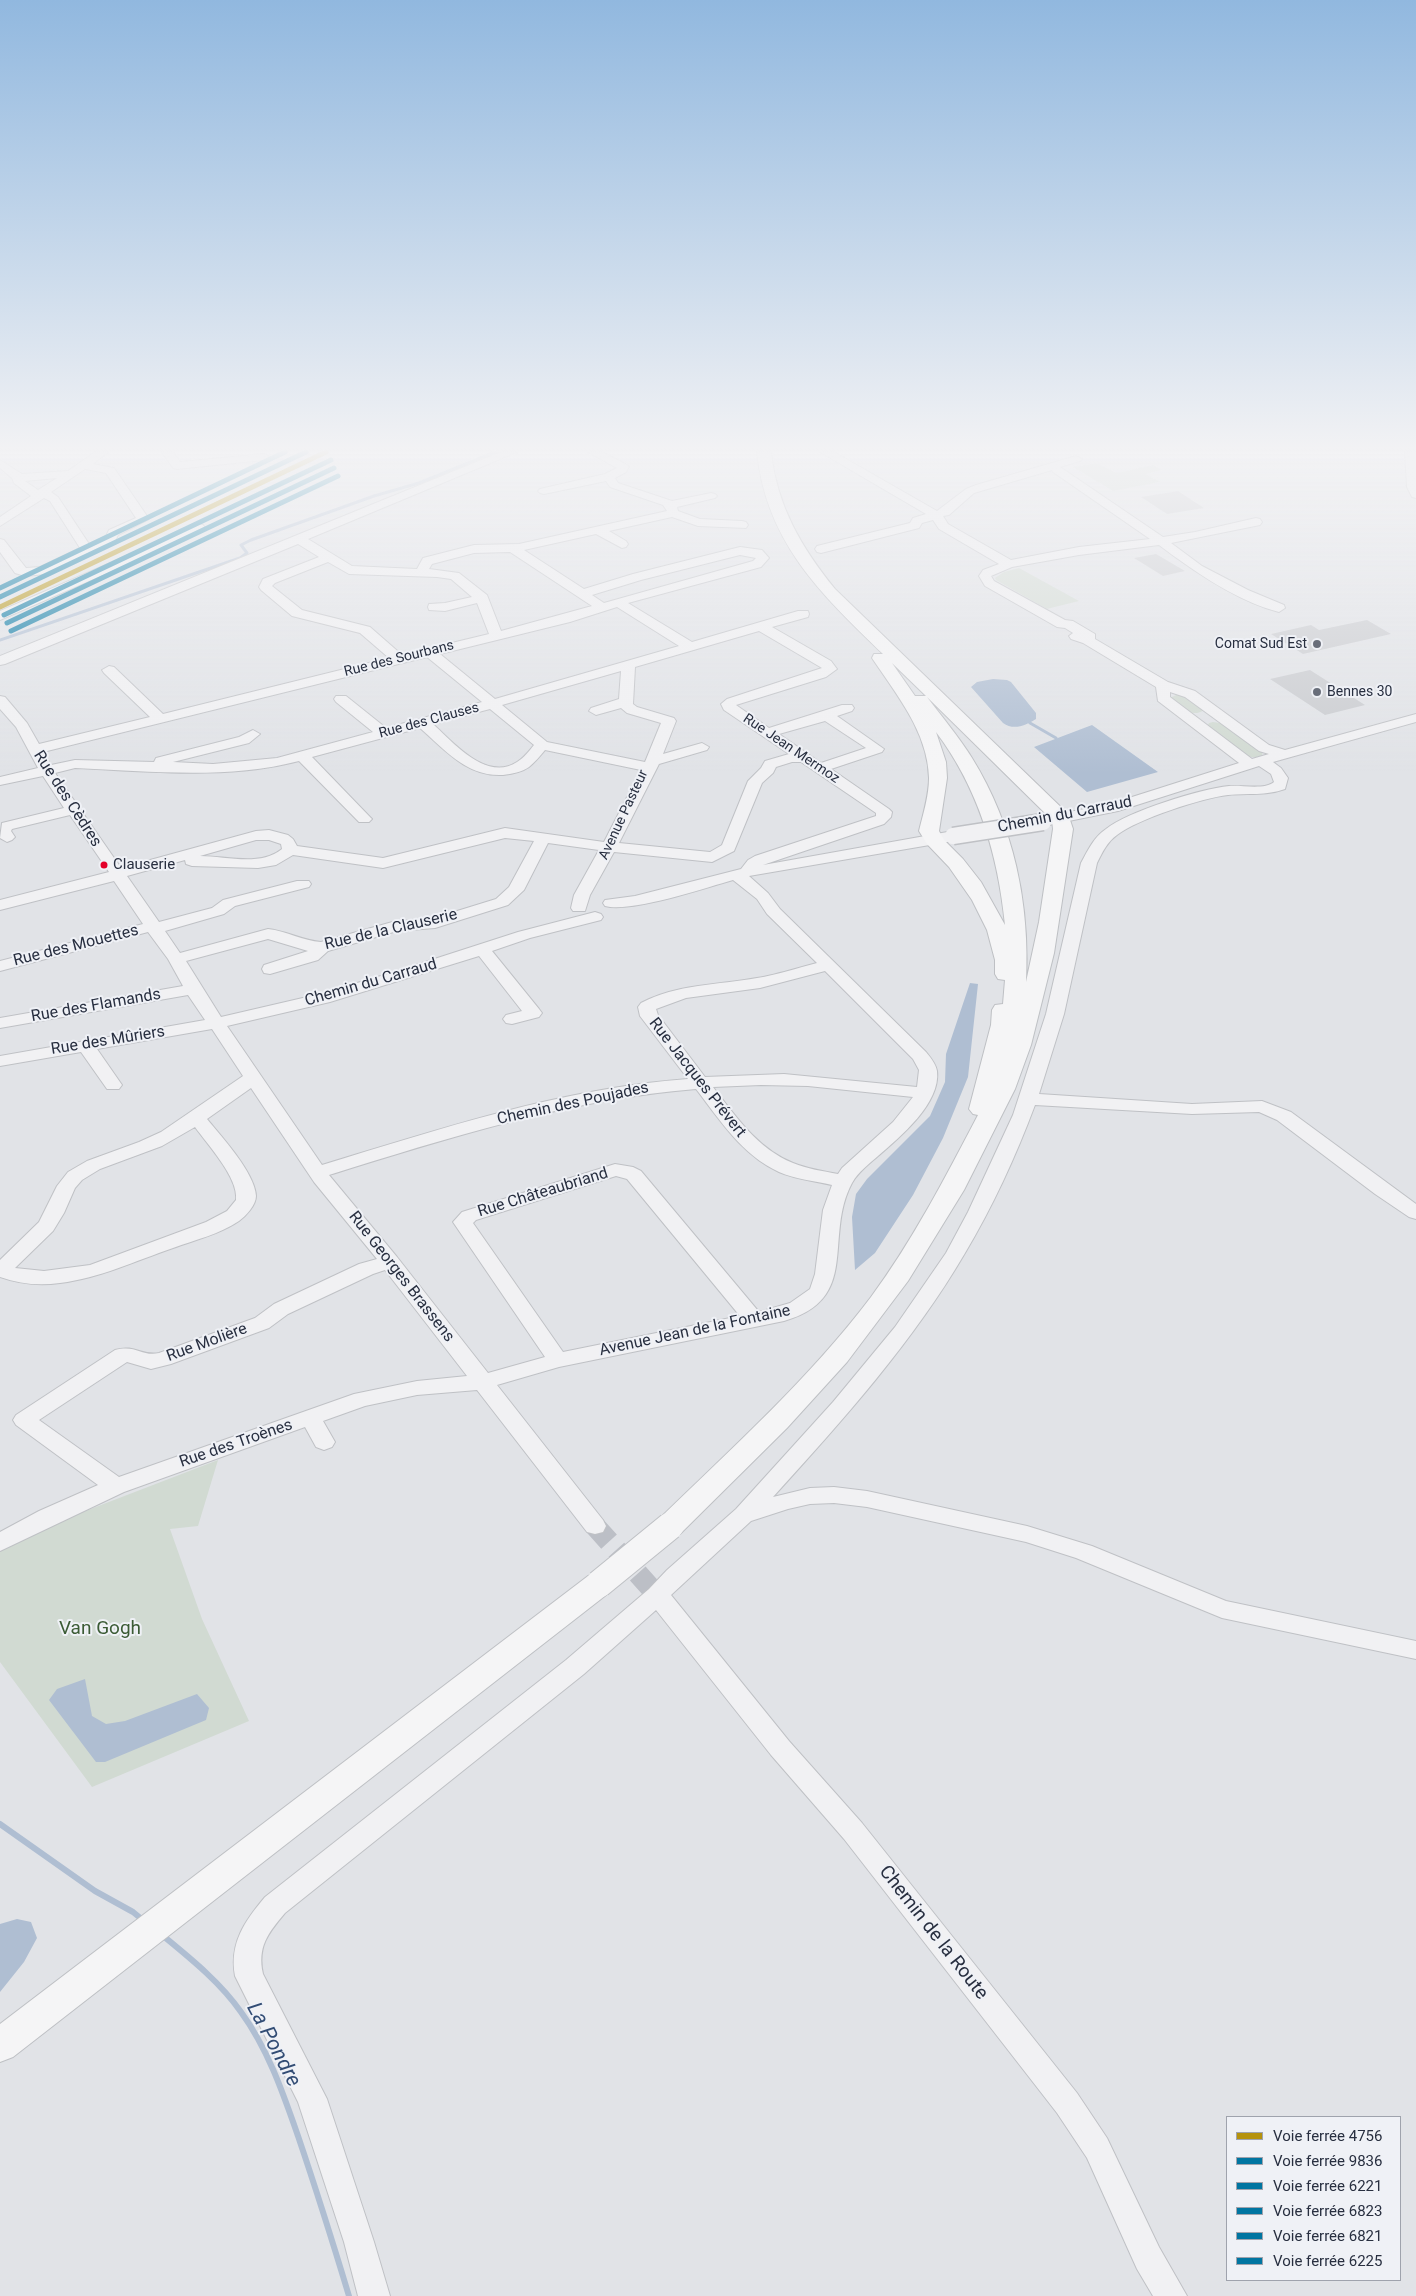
<!DOCTYPE html>
<html>
<head>
<meta charset="utf-8">
<style>
  body { margin:0 }
  #map { position:relative; width:1416px; height:2296px; overflow:hidden; background:#e1e3e7; font-family:Roboto,sans-serif }
  canvas { display:block }
  .legend { position:absolute; left:1226px; top:2116px; width:175px; height:165px; box-sizing:border-box; background:#eff1f6; border:1px solid #9fa3ad; margin:0; padding:6px 9px; list-style:none; font-size:15px; color:#282f40 }
  .legend li { display:flex; align-items:center; gap:10px; height:25px }
  .legend b { width:25px; border:1px solid #9fa3ad }
</style>
</head>
<body>
<div id="map">
<canvas width="1416" height="2296"></canvas>
<ul class="legend">
<li><b style="height:6px;background:#b5920d"></b>Voie ferrée 4756</li>
<li><b style="height:6px;background:#0075a1"></b>Voie ferrée 9836</li>
<li><b style="height:6px;background:#0075a1"></b>Voie ferrée 6221</li>
<li><b style="height:6px;background:#0075a1"></b>Voie ferrée 6823</li>
<li><b style="height:6px;background:#0075a1"></b>Voie ferrée 6821</li>
<li><b style="height:6px;background:#0075a1"></b>Voie ferrée 6225</li>
</ul>
</div>
<script>
const g = document.querySelector('canvas').getContext('2d');
g.lineJoin = 'round';
function fillPath(path, color) {
  g.fillStyle = color;
  g.fill(path, 'evenodd');
}
function trace(path, color, width, dash) {
  g.strokeStyle = color;
  g.lineWidth = width;
  g.lineCap = dash ? 'butt' : 'round';
  g.setLineDash(dash || []);
  g.stroke(path);
}
function write(font, color, halo, rows, align = 'center') {
  g.font = font + ' Roboto,sans-serif';
  g.lineWidth = 4;
  g.setLineDash([]);
  g.textBaseline = 'middle';
  g.strokeStyle = halo;
  g.fillStyle = color;
  for (const [text, x, y, turn = 0] of rows) {
    g.save();
    g.translate(x, y);
    g.rotate((+turn || 0) * Math.PI / 180);
    g.textAlign = isNaN(turn) ? turn : align;
    if (halo) g.strokeText(text, 0, 0);
    g.fillText(text, 0, 0);
    g.restore();
  }
}
fillPath(new Path2D(`
  M 1096,463 L 1117,473 L 1153,465 L 1162,470 L 1146,474 L 1160,482 L 1113,491 L 1073,467 Z
  M 1019,568 L 1079,601 L 1047,609 L 996,580 L 995,578 L 1004,572 Z
  M 1178,694 L 1186,696 L 1204,710 C 1191,719 1180,706 1170,698 Z
  M 1213,722 L 1226,724 L 1263,751 L 1262,755 C 1245,765 1221,737 1207,727 L 1209,723 Z
  M 218,1460 L 198,1526 L 170,1529 L 202,1619 L 249,1721 L 92,1787 L 0,1662 L 0,1550 L 49,1525 Z`), '#d1dad2');
fillPath(new Path2D(`
  M 993,679 L 1007,680 L 1011,682 L 1036,713 L 1036,719 C 1026,725 1014,731 1003,723 L 971,687 L 977,682 Z
  M 1092,725 L 1158,772 L 1087,792 L 1034,747 Z
  M 970,983 L 978,984 L 968,1077 L 943,1138 L 913,1195 L 875,1253 L 855,1270 L 852,1217 L 856,1194 L 867,1179 L 930,1116 L 945,1082 L 946,1054 Z
  M 85,1679 L 92,1716 L 106,1724 L 125,1721 L 197,1694 L 209,1708 L 206,1720 L 105,1762 L 96,1762 L 49,1700 L 57,1689 Z
  M 17,1919 L 31,1922 L 37,1938 L 24,1962 L 0,1992 L 0,1924 Z`), '#afbed2');
trace(new Path2D(`
  M 0,640 L 240,558 L 247,553 L 241,545 L 251,540 L 374,496 L 419,483 L 495,452
  M 1030,723 L 1056,738`), '#afbed2', 3);
trace(new Path2D(`
  M 0,1824 L 95,1891 L 133,1912 L 144,1921
  M 162,1935 C 190,1958 220,1982 241,2012 C 268,2049 283,2093 298,2136 C 316,2189 333,2243 349,2296`), '#afbed2', 6);
fillPath(new Path2D(`
  M 1178,491 L 1204,508 L 1167,514 L 1141,497 Z
  M 1156,554 L 1185,571 L 1163,576 L 1134,558 Z
  M 1367,620 L 1391,634 L 1303,654 L 1271,634 L 1311,625 L 1319,630 Z
  M 1310,670 L 1365,705 L 1325,715 L 1270,679 Z`), '#c9cbcf');
trace(new Path2D(`
  M 595,1526 L 657,1595`), '#bcbfc6', 21, [21, 11]);
const minor = new Path2D(`
  M 95,452 L 108,452 L 93,464 L 114,468 L 149,519 L 118,535 L 115,541 L 46,574 L 25,576 L 15,573 L 0,552 L 0,539 L 4,540 L 26,568 L 40,567 L 80,548 L 50,501 L 44,498 L 0,526 L 0,517 L 31,496 L 14,483 L 12,478 L 0,468 L 0,460 L 22,474 L 68,471 ZM 85,469 L 106,473 L 136,518 L 109,530 L 106,536 L 89,544 L 58,497 L 51,492 ZM 57,478 L 38,490 L 25,481 Z
  M 162,452 L 173,452 L 180,462 L 264,454 L 270,457 L 264,460 L 177,469 L 173,468 Z
  M 501,452 L 517,452 L 308,539 L 352,566 L 417,569 L 423,558 L 474,545 L 519,544 L 667,511 L 663,505 L 610,487 L 606,481 L 544,494 L 540,493 L 538,491 L 540,489 L 605,474 L 617,468 L 588,452 L 602,452 L 627,465 L 629,467 L 626,472 L 615,478 L 618,483 L 672,501 L 711,493 L 715,494 L 717,496 L 715,498 L 677,507 L 678,511 L 700,519 L 742,521 L 746,522 L 748,525 L 746,528 L 698,526 L 672,517 L 609,531 L 626,541 L 628,544 L 626,547 L 622,548 L 596,534 L 524,550 L 584,589 L 633,574 L 740,547 L 762,550 L 769,558 L 761,567 L 628,603 L 692,642 L 798,611 L 808,611 L 809,614 L 808,617 L 772,627 L 831,661 L 837,669 L 826,677 L 736,705 L 769,728 L 842,705 L 852,705 L 854,708 L 852,711 L 837,716 L 884,749 L 882,752 L 831,769 L 889,809 L 892,812 L 891,817 L 884,824 L 763,865 L 953,831 L 958,833 L 961,836 L 958,839 L 953,841 L 749,876 L 768,893 L 780,909 L 926,1052 C 930,1057 936,1064 937,1071 C 941,1103 900,1137 878,1156 C 869,1164 858,1172 852,1183 C 823,1237 862,1299 784,1321 L 559,1367 L 497,1385 L 603,1520 L 606,1526 L 603,1532 L 595,1534 L 587,1532 L 477,1390 L 417,1395 L 365,1406 L 323,1421 L 335,1442 L 332,1447 L 324,1450 L 316,1447 L 305,1427 L 124,1492 L 0,1551 L 0,1532 L 39,1511 L 98,1485 L 16,1425 L 13,1420 L 16,1415 L 115,1350 C 136,1344 142,1357 159,1353 L 255,1318 L 274,1304 L 359,1264 L 377,1259 L 314,1182 L 251,1088 L 207,1119 C 221,1136 255,1173 256,1196 C 256,1205 246,1216 239,1221 C 220,1234 195,1240 173,1248 C 135,1261 100,1278 60,1283 C 39,1286 20,1284 0,1277 L 0,1260 L 39,1222 L 57,1186 L 68,1172 L 87,1161 L 139,1142 L 161,1132 L 243,1076 L 212,1029 L 97,1049 L 122,1085 L 119,1089 L 107,1089 L 81,1052 L 0,1066 L 0,1056 L 205,1020 L 188,995 L 0,1028 L 0,1018 L 183,986 L 168,959 L 148,932 L 0,971 L 0,961 L 143,924 L 114,881 L 0,910 L 0,900 L 109,872 L 70,815 L 12,829 L 11,831 L 15,837 L 12,840 L 7,842 L 0,838 L 2,823 L 64,808 L 43,776 L 0,785 L 0,777 L 38,768 L 16,727 L 0,709 L 0,696 L 5,697 L 27,723 L 39,744 L 150,717 L 104,673 L 102,670 L 109,666 L 114,667 L 163,714 L 389,658 L 360,633 L 292,616 L 261,590 L 259,587 L 263,579 L 319,557 L 298,544 L 5,664 L 0,665 L 0,656 ZM 510,552 L 592,606 L 501,631 L 487,595 L 459,573 L 429,569 L 432,564 L 474,553 ZM 740,555 L 756,558 L 753,561 L 604,603 L 592,595 L 641,580 ZM 328,562 L 349,574 L 437,577 L 451,579 L 472,597 L 445,603 L 429,604 L 428,607 L 429,610 L 445,611 L 477,603 L 489,634 L 402,655 L 370,627 L 302,610 L 272,586 L 275,583 ZM 617,607 L 679,646 L 495,699 L 440,654 L 570,622 ZM 759,631 L 822,668 L 727,699 L 721,704 L 724,710 L 789,754 L 765,761 L 761,768 L 748,781 L 722,845 L 710,852 L 619,843 L 659,764 L 707,750 L 709,747 L 702,743 L 663,754 L 676,721 L 674,718 L 637,707 L 633,704 L 635,667 ZM 427,657 L 482,702 L 386,728 L 346,696 L 336,696 L 334,699 L 336,702 L 373,732 L 277,758 L 213,764 L 173,762 L 249,743 L 260,734 L 253,730 L 239,737 L 156,758 L 154,762 L 75,760 L 51,765 L 43,752 ZM 621,671 L 619,699 L 591,708 L 589,711 L 596,715 L 621,708 L 627,713 L 661,723 L 645,762 L 547,742 L 502,705 ZM 490,709 L 534,745 C 529,751 524,758 517,762 C 486,782 453,742 433,724 ZM 825,721 L 866,748 L 821,763 L 779,734 ZM 420,728 C 445,750 467,777 503,775 C 512,774 522,772 529,767 C 535,762 540,756 545,750 L 641,770 L 604,842 L 505,828 L 383,858 L 297,846 L 293,839 L 288,835 L 269,830 L 256,831 L 121,868 L 55,773 L 75,768 C 149,771 227,780 299,761 L 359,822 L 369,822 L 372,819 L 369,816 L 312,757 ZM 792,762 L 801,762 L 876,813 L 876,816 L 755,856 L 748,860 L 741,869 L 635,896 L 605,900 L 603,903 L 605,906 C 631,913 705,888 733,880 L 757,899 L 767,914 L 817,963 C 797,968 777,975 757,978 C 718,985 677,984 641,1003 L 638,1007 L 640,1016 L 688,1079 C 563,1088 440,1129 322,1165 L 227,1026 L 330,1002 L 479,956 L 522,1011 L 506,1015 L 503,1019 L 506,1023 L 512,1024 L 539,1017 L 542,1013 L 539,1009 L 492,951 L 530,938 L 601,920 L 603,917 L 601,914 L 595,912 L 518,932 L 391,973 L 320,994 L 221,1017 L 186,961 L 268,939 L 308,951 L 264,965 L 262,969 L 264,973 L 270,974 L 318,960 L 328,951 L 397,931 L 435,928 L 508,905 L 524,890 L 548,843 L 599,850 L 574,895 L 571,908 L 573,911 L 585,911 L 590,895 L 614,852 L 712,862 L 734,851 L 762,783 L 773,773 L 776,767 ZM 505,838 L 534,841 L 509,887 L 496,899 L 428,920 L 396,921 L 321,942 C 303,941 287,931 268,929 L 180,953 L 165,931 L 224,914 L 235,906 L 309,887 L 311,884 L 309,881 L 297,881 L 223,900 L 212,908 L 159,922 L 127,876 L 185,860 L 186,864 L 192,866 L 258,868 L 276,865 L 293,855 L 383,868 ZM 256,840 L 269,840 L 281,844 L 282,849 C 260,867 226,856 200,856 ZM 825,971 L 913,1059 L 919,1070 L 917,1087 L 784,1074 L 705,1077 L 658,1015 L 656,1009 L 686,998 L 760,988 ZM 761,1085 L 808,1086 L 913,1097 L 893,1122 L 842,1168 L 838,1174 C 823,1171 807,1169 793,1163 C 758,1149 736,1117 713,1087 ZM 696,1089 C 720,1120 742,1155 779,1172 C 795,1179 815,1181 832,1185 L 823,1210 L 815,1274 L 810,1289 L 790,1303 L 759,1312 L 641,1171 L 633,1167 L 615,1164 L 462,1212 L 453,1222 L 545,1357 L 488,1373 L 397,1257 L 329,1175 C 448,1138 570,1099 696,1089 ZM 195,1127 C 207,1144 239,1178 236,1200 L 227,1211 L 206,1222 L 90,1265 L 44,1271 L 15,1268 L 53,1231 L 64,1213 L 75,1188 L 82,1180 L 100,1169 L 162,1146 ZM 616,1176 L 627,1179 L 740,1316 L 563,1352 L 473,1223 L 476,1220 ZM 385,1270 L 467,1376 L 417,1381 L 354,1394 L 119,1477 L 39,1420 L 127,1362 L 151,1369 L 171,1364 L 269,1328 L 288,1314 L 373,1274 Z
  M 820,452 L 834,452 L 937,511 L 966,489 L 976,485 L 1076,456 L 1082,459 L 1080,461 L 1060,467 L 1163,537 L 1195,532 L 1256,518 L 1260,519 L 1262,522 L 1260,525 L 1171,543 L 1202,566 L 1248,590 L 1284,605 L 1285,608 L 1279,612 C 1238,602 1192,570 1159,545 L 1079,555 L 1012,567 L 991,576 L 994,581 L 1065,620 L 1073,621 L 1095,634 L 1095,639 L 1168,682 L 1195,691 L 1269,745 L 1285,750 L 1416,714 L 1416,722 L 1273,762 L 1281,768 L 1288,778 L 1285,789 C 1266,796 1248,793 1228,795 C 1202,798 1138,819 1117,835 C 1107,842 1102,853 1097,863 L 1064,1014 L 1039,1094 L 1192,1104 L 1262,1101 L 1291,1112 L 1416,1204 L 1416,1219 L 1409,1217 L 1375,1194 L 1277,1120 L 1259,1112 L 1192,1114 L 1035,1105 C 1016,1156 993,1206 965,1253 C 913,1342 843,1420 773,1497 L 810,1488 L 834,1487 L 867,1491 L 1027,1526 L 1092,1546 L 1226,1601 L 1416,1641 L 1416,1659 L 1222,1618 L 1076,1558 L 1026,1542 L 867,1507 L 834,1503 L 810,1504 L 788,1509 L 751,1521 L 671,1595 L 789,1741 L 862,1823 L 1077,2093 L 1107,2138 L 1159,2247 L 1187,2296 L 1153,2296 L 1137,2269 L 1087,2158 L 1057,2113 L 844,1839 L 771,1755 L 656,1610 L 584,1674 L 285,1913 C 268,1933 257,1947 263,1974 L 327,2099 L 374,2242 L 390,2296 L 358,2296 L 344,2242 L 298,2102 L 235,1976 C 229,1943 245,1921 265,1897 L 566,1660 L 649,1589 L 667,1570 L 736,1509 L 833,1402 L 895,1327 L 946,1253 L 968,1212 L 1013,1115 L 1046,1014 L 1081,863 C 1088,850 1094,837 1106,829 C 1129,811 1200,789 1229,786 C 1242,785 1265,790 1274,782 L 1271,774 L 1259,766 L 1118,811 L 1044,826 L 1039,824 L 1036,821 L 1039,818 L 1110,804 L 1239,763 L 1158,701 L 1156,687 L 1083,643 L 1071,639 L 1069,636 L 1073,633 L 1065,628 L 1057,627 L 985,586 L 979,576 L 983,570 L 999,564 L 939,529 L 933,520 L 922,523 L 919,528 L 821,553 L 817,552 L 815,549 L 817,546 L 910,523 L 913,518 L 926,514 ZM 1052,470 L 1053,472 L 1150,539 L 1079,547 L 1011,560 L 948,524 L 943,516 L 949,515 L 974,493 ZM 1170,692 L 1185,697 L 1259,751 L 1269,754 L 1252,759 L 1170,697 Z
  M 1405,452 L 1416,452 L 1416,498 L 1412,497 L 1407,487 Z
  M 199,524 L 203,525 L 205,528 L 203,531 L 0,620 L 0,611 Z`);
const major = new Path2D(`
  M 757,452 L 771,452 C 777,506 801,547 835,589 L 1068,814 L 1073,829 L 1054,953 L 1031,1045 L 1015,1089 L 964,1190 L 908,1281 L 847,1362 L 787,1428 L 680,1534 L 670,1537 L 660,1534 L 656,1526 L 660,1518 C 733,1447 809,1379 871,1297 C 913,1240 945,1178 978,1115 L 973,1114 L 969,1109 L 991,1025 L 992,1010 L 995,1005 L 1003,1004 L 1005,980 L 998,979 L 995,974 L 995,960 L 987,930 L 972,900 L 949,867 L 927,844 L 919,831 C 923,814 929,796 929,778 C 928,732 896,694 872,658 L 874,654 L 883,654 C 821,594 766,542 757,452 ZM 892,663 L 926,696 L 915,696 ZM 927,697 L 1052,820 L 1053,829 L 1039,922 L 1026,982 C 1030,904 1014,826 972,758 C 959,737 942,717 927,697 ZM 936,732 C 979,789 998,855 1005,925 L 981,882 L 963,859 L 944,840 L 939,831 L 947,778 L 946,762 Z
  M 599,1573 L 610,1576 L 614,1584 L 610,1592 L 13,2057 L 0,2062 L 0,2024 L 588,1576 Z`);
trace(minor, '#bfc1c5', 2);
trace(major, '#bec0c4', 2);
fillPath(minor, '#f1f1f3');
fillPath(major, '#f5f5f6');
const minorBridge = new Path2D(`
  M 953,836 L 1043,822`);
const majorBridge = new Path2D(`
  M 599,1584 L 670,1526`);
trace(minorBridge, '#bfc1c5', 19, []);
trace(majorBridge, '#bec0c4', 29, []);
trace(minorBridge, '#f1f1f3', 16);
trace(majorBridge, '#f5f5f6', 27);
trace(new Path2D(`
  M 0,607 L 326,452`), '#b5920d', 5);
trace(new Path2D(`
  M 4,615 L 331,460`), '#0075a1', 5);
trace(new Path2D(`
  M 0,597 L 306,452`), '#0075a1', 5);
trace(new Path2D(`
  M 7,623 L 334,468`), '#0075a1', 5);
trace(new Path2D(`
  M 0,588 L 285,452`), '#0075a1', 5);
trace(new Path2D(`
  M 11,631 L 338,476`), '#0075a1', 5);
const sky = g.createLinearGradient(0, 0, 0, 774);
sky.addColorStop(0, '#91b8df');
sky.addColorStop(0.58, '#f2f2f4');
sky.addColorStop(1, '#f2f2f400');
g.fillStyle = sky;
g.fillRect(0, 0, 1416, 774);
for (const [x, y, r, color] of [
  [1317,644,5,"#696e7a"],
  [1317,692,5,"#696e7a"],
  [104,865,4.5,"#e4002b"]
]) {
  const dot = new Path2D();
  dot.arc(x, y, r, 0, 2 * Math.PI);
  g.fillStyle = color;
  g.fill(dot);
  trace(dot, '#eff1f6', 2);
}
write('14px', '#282f40', '#eff1f6', [
  ["Comat Sud Est",1307,644],
  ["Bennes 30",1327,692,"left"]
], 'right');
write('14px', '#282f40', '#eff1f6', [
  ["Rue des Sourbans",399,659,-14],
  ["Rue des Clauses",429,721,-15],
  ["Rue Jean Mermoz",791,749,34],
  ["Avenue Pasteur",624,815,-65]
]);
write('15px', '#282f40', '#eff1f6', [
  ["Clauserie",113,865]
], 'left');
write('16px', '#282f40', '#eff1f6', [
  ["Rue des Cèdres",67,799,57],
  ["Chemin du Carraud",1065,815,-11],
  ["Rue de la Clauserie",391,930,-13],
  ["Rue des Mouettes",76,946,-14],
  ["Chemin du Carraud",371,983,-16],
  ["Rue des Flamands",96,1006,-10],
  ["Rue des Mûriers",108,1041,-9],
  ["Rue Jacques Prévert",697,1078,52],
  ["Chemin des Poujades",573,1104,-12],
  ["Rue Châteaubriand",543,1193,-17],
  ["Rue Georges Brassens",401,1277,52],
  ["Avenue Jean de la Fontaine",695,1331,-12],
  ["Rue Molière",207,1343,-20],
  ["Rue des Troènes",236,1444,-19]
]);
write('19px', '#3b5b35', '#eff1f6', [
  ["Van Gogh",100,1629]
]);
write('19px', '#282f40', '#eff1f6', [
  ["Chemin de la Route",933,1933,52]
]);
write('italic 21px', '#324c74', '#eff1f6', [
  ["La Pondre",273,2045,62]
]);
</script>
</body>
</html>
